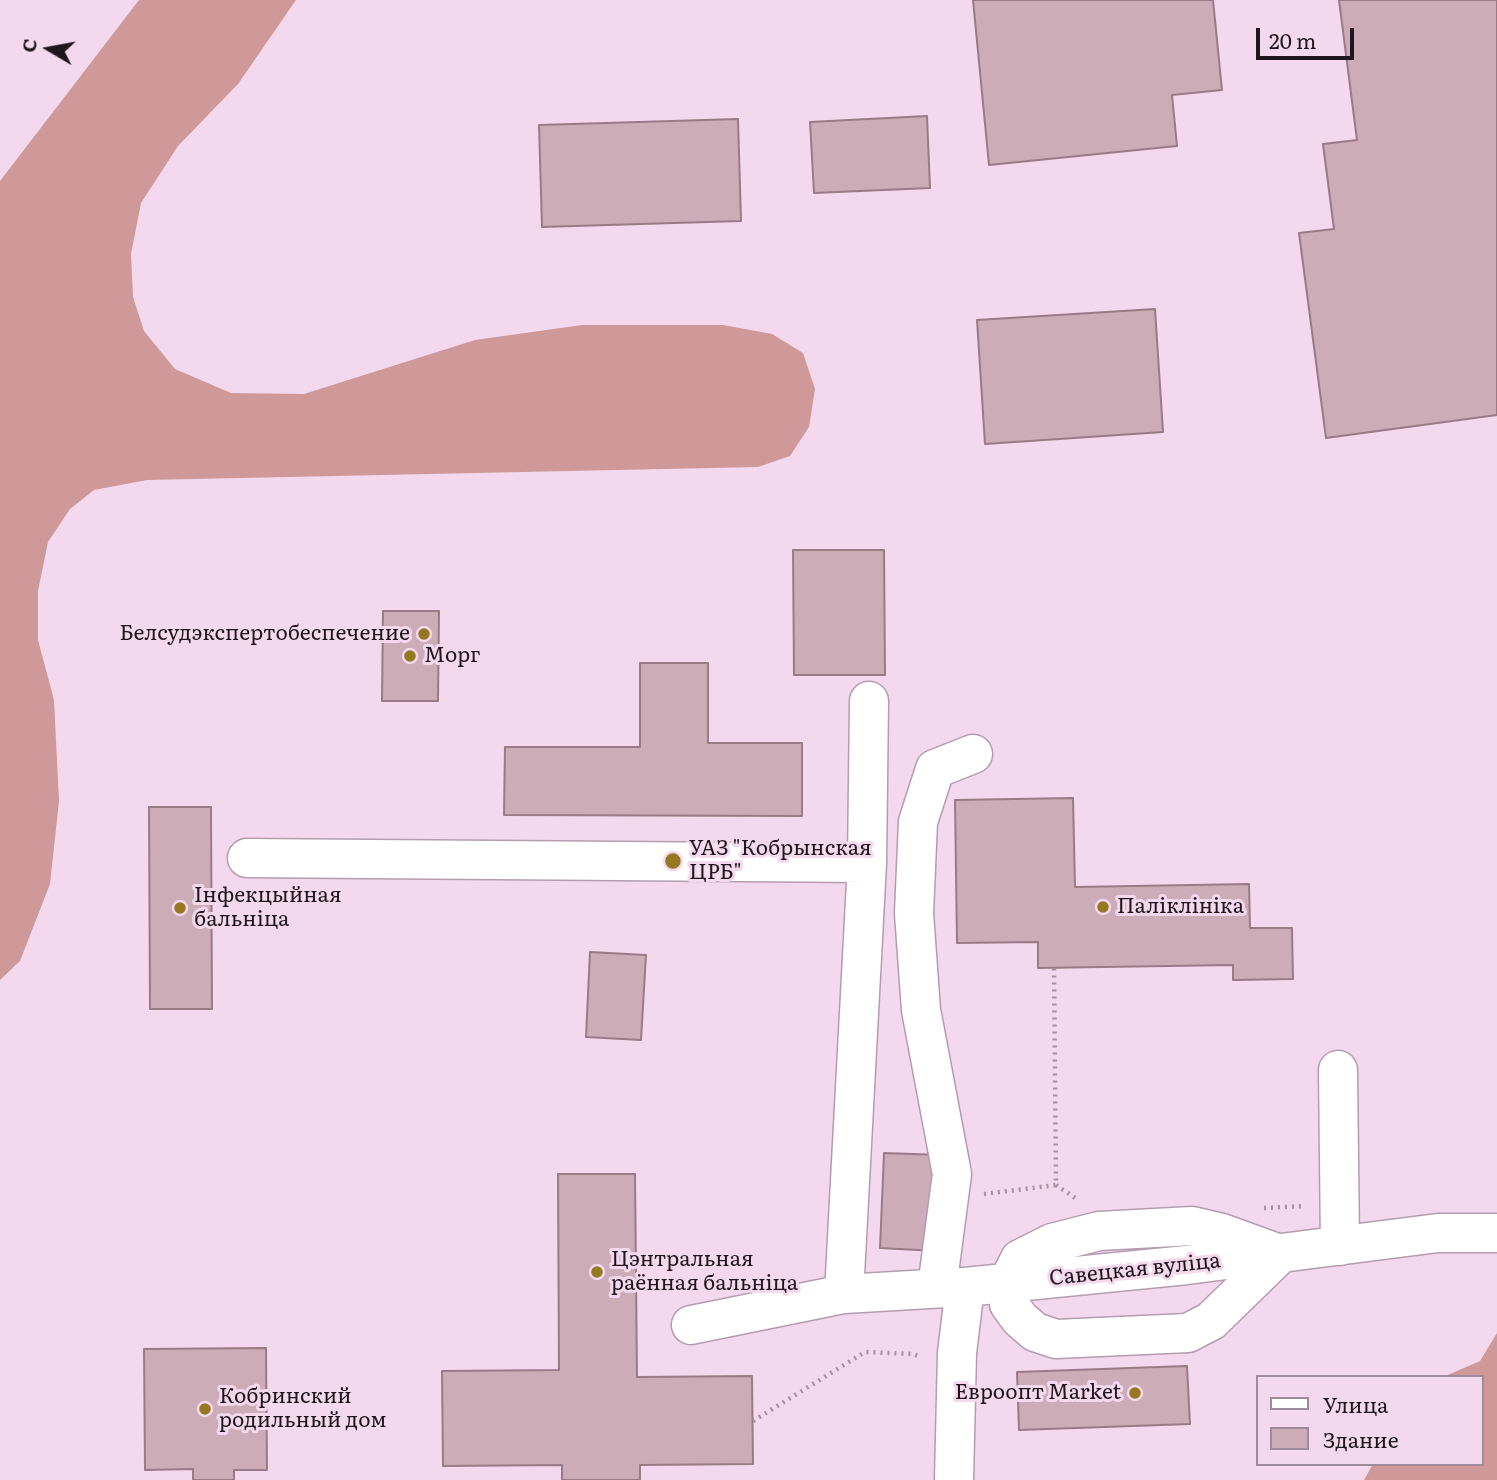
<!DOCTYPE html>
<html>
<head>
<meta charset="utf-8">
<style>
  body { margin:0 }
  #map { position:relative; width:1497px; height:1480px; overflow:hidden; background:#f4d9ee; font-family:Literata,serif }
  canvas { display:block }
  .legend { position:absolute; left:1256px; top:1375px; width:228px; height:91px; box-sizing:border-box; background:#f4d9ee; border:2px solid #9f8b9b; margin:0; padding:9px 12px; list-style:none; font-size:21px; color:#1f161e }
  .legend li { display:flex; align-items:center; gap:14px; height:35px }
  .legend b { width:35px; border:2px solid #9f8b9b }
  .north { position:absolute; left:14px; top:14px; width:70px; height:70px; -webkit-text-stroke:5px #f4d9ee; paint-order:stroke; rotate:280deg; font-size:19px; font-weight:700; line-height:28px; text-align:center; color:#1f161e }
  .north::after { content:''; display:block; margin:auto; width:24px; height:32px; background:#1f161e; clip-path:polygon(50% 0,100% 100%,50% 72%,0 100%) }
  .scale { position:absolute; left:1256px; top:28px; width:98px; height:32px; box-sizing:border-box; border:4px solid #1f161e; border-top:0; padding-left:9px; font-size:21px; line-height:24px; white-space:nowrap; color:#1f161e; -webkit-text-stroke:5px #f4d9ee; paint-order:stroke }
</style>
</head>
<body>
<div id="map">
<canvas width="1497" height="1480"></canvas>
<ul class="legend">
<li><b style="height:9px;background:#fff"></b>Улица</li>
<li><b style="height:19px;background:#ccacb7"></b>Здание</li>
</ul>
<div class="north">С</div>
<div class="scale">20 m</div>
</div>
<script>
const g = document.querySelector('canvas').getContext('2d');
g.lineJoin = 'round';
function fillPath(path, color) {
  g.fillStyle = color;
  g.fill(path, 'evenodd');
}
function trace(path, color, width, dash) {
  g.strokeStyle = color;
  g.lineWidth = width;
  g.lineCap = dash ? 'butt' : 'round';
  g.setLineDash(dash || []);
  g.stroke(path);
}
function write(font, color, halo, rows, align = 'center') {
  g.font = font + ' Literata,serif';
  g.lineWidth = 6;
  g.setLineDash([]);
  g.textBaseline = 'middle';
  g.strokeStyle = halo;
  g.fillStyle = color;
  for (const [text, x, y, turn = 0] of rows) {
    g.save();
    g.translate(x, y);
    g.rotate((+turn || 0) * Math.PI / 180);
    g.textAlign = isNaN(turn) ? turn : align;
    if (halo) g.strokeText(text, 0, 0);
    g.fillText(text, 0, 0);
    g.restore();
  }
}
fillPath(new Path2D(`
  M 139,0 L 296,0 L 238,84 L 178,146 L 141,203 L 131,254 L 133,297 L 144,331 L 175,369 L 231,393 L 304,394 L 475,340 L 582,325 L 723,325 L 772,334 L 803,353 L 815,389 L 809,427 L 790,456 L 758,467 L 147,480 L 94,490 L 70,509 L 48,542 L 38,591 L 38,640 L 54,700 L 59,801 L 50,884 L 20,961 L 0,980 L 0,181 Z
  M 1497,1333 L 1497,1480 L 1364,1480 L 1373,1464 L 1481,1464 L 1481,1377 L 1443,1377 L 1480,1361 Z`), '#cf9999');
const building = new Path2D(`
  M 973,0 L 1213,0 L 1222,90 L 1172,95 L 1177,146 L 989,165 Z
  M 1339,0 L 1497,0 L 1497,415 L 1326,438 L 1299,233 L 1334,229 L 1323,144 L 1357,140 Z
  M 927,116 L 930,188 L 814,193 L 810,122 Z
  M 738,119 L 741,221 L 542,227 L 539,125 Z
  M 1155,309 L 1163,432 L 985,444 L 977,320 Z
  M 793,550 L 884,550 L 885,675 L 794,675 Z
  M 383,611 L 439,611 L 438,701 L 382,701 Z
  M 640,663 L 708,663 L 708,743 L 802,743 L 802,816 L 504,815 L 505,747 L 640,747 Z
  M 1073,798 L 1075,887 L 1249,884 L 1250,928 L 1292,928 L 1293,979 L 1233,980 L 1233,965 L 1038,968 L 1038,942 L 957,943 L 955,800 Z
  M 149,807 L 211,807 L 212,1009 L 150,1009 Z
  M 590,952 L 646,955 L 641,1040 L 586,1037 Z
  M 884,1153 L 942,1155 L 937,1251 L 880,1248 Z
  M 558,1174 L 635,1174 L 637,1377 L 752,1376 L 753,1464 L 640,1465 L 640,1480 L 562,1480 L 562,1465 L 443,1466 L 442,1371 L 559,1370 Z
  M 266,1348 L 267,1470 L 234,1470 L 234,1480 L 193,1480 L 193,1469 L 145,1470 L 144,1349 Z
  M 1187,1366 L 1190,1424 L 1019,1430 L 1017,1372 Z`);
fillPath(building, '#ccacb7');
trace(building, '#997b85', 2);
const minor = new Path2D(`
  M 247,858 L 867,863 L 844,1294
  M 867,863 L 869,701
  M 1338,1070 L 1340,1246
  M 1192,1226 L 1222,1233 L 1280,1254 L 1211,1321 L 1188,1333 L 1056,1339 L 1035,1332 L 1020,1319 L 1009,1304 L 1008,1282 L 1020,1259 L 1052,1243 L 1099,1231 Z
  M 937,1288 L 952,1174 L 921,1010 L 914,913 L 918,822 L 935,769 L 973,754
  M 691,1325 L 844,1294 L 963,1287
  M 954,1480 L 957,1353 L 965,1287 L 1187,1265 L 1438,1233 L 1497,1233`);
trace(minor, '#b59cb0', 41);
trace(new Path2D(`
  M 1056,1185 L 1078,1200
  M 984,1194 L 1056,1185 L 1054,968
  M 1264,1208 L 1304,1206
  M 753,1421 L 865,1352 L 913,1354 L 921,1357`), '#a691a1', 4.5, [2, 5]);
trace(minor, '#fff', 38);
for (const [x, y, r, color] of [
  [424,634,7,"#967820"],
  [410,656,7,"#967820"],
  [673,861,9,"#967820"],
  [1103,907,7,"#967820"],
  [180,908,7,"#967820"],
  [597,1272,7,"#967820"],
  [1135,1393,7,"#967820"],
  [205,1409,7,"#967820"]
]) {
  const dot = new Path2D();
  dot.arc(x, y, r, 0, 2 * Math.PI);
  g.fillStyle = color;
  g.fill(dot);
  trace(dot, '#f4d9ee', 2.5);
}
write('21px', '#1f161e', '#f4d9ee', [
  ["Белсудэкспертобеспечение",410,634,"right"],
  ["Морг",424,656],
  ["УАЗ \"Кобрынская",689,849],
  ["ЦРБ\"",689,873],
  ["Інфекцыйная",194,896],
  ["бальніца",194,920],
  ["Паліклініка",1117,907],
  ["Цэнтральная",611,1260],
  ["раённая бальніца",611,1284],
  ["Евроопт Market",1121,1393,"right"],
  ["Кобринский",219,1397],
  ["родильный дом",219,1421]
], 'left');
write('21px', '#1f161e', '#f4d9ee', [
  ["Савецкая вуліца",1135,1270,-6]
]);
</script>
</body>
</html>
